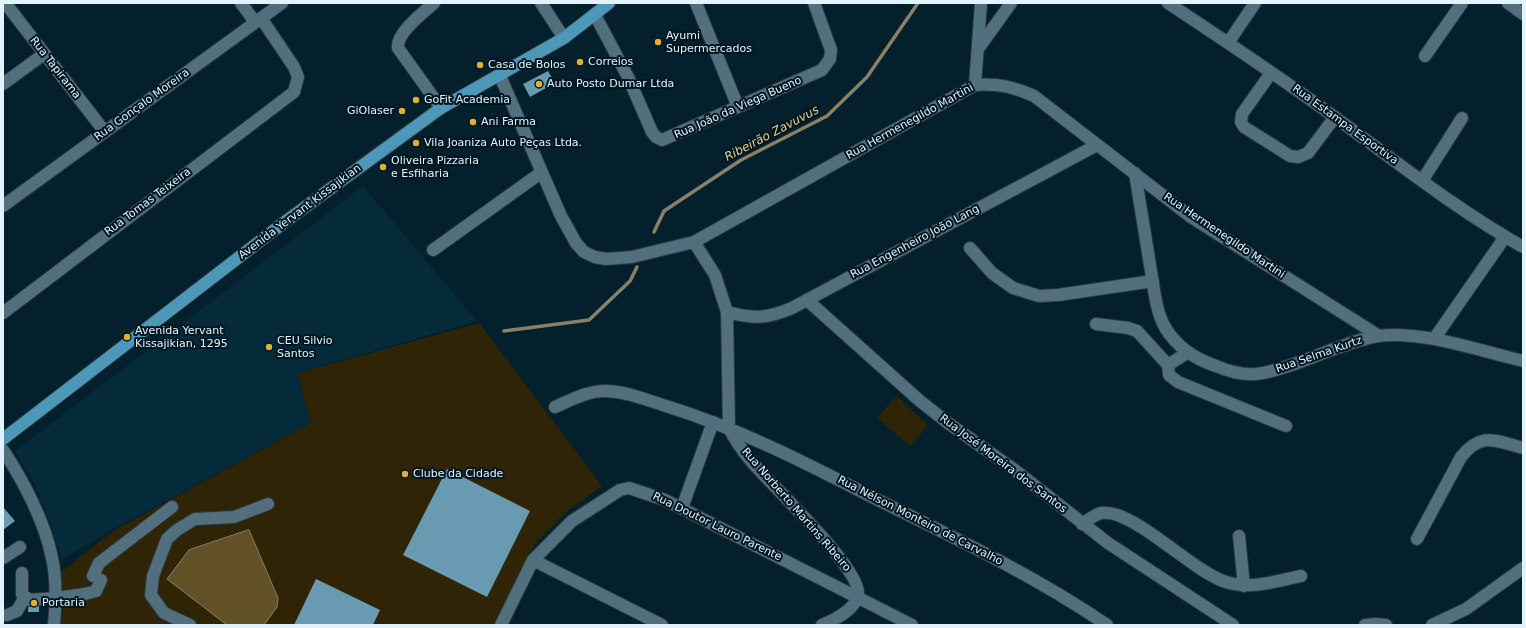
<!DOCTYPE html>
<html>
<head>
<meta charset="utf-8">
<style>
  body { margin:0 }
  #map { position:relative; width:1526px; height:628px; overflow:hidden; background:#03202c; font-family:"DejaVu Sans",sans-serif }
  canvas { display:block }
  .frame { position:absolute; inset:0; border:4px solid #e2f3fb; pointer-events:none }
</style>
</head>
<body>
<div id="map">
<canvas width="1526" height="628"></canvas>
<div class="frame"></div>
</div>
<script>
const g = document.querySelector('canvas').getContext('2d');
g.lineJoin = 'round';
function fillPath(path, color) {
  g.fillStyle = color;
  g.fill(path, 'evenodd');
}
function trace(path, color, width, dash) {
  g.strokeStyle = color;
  g.lineWidth = width;
  g.lineCap = dash ? 'butt' : 'round';
  g.setLineDash(dash || []);
  g.stroke(path);
}
function write(font, color, halo, rows, align = 'center') {
  g.font = font + ' "DejaVu Sans",sans-serif';
  g.lineWidth = 4;
  g.setLineDash([]);
  g.textBaseline = 'middle';
  g.strokeStyle = halo;
  g.fillStyle = color;
  for (const [text, x, y, turn = 0] of rows) {
    g.save();
    g.translate(x, y);
    g.rotate((+turn || 0) * Math.PI / 180);
    g.textAlign = isNaN(turn) ? turn : align;
    if (halo) g.strokeText(text, 0, 0);
    g.fillText(text, 0, 0);
    g.restore();
  }
}
fillPath(new Path2D(`
  M 363,186 L 477,321 L 298,373 L 311,423 L 112,530 L 62,560 L 51,525 L 35,485 L 15,451 Z`), '#052a3a');
fillPath(new Path2D(`
  M 479,323 L 602,486 L 566,512 L 535,544 L 495,625 L 61,625 L 63,611 L 61,572 L 113,531 L 311,423 L 298,373 Z
  M 897,396 L 928,425 L 910,446 L 877,418 Z`), '#302406');
const water = new Path2D(`
  M 249,530 L 278,598 L 277,607 L 264,625 L 227,625 L 167,579 L 189,550 Z`);
fillPath(water, '#625026');
trace(water, '#888166', 1);
trace(new Path2D(`
  M 654,232 L 664,211 L 741,160 L 827,116 L 867,77 L 918,3
  M 504,331 L 589,320 L 630,281 L 637,267`), '#888166', 3.5);
fillPath(new Path2D(`
  M 548,71 L 555,83 L 530,97 L 523,84 Z
  M 447,469 L 530,511 L 487,597 L 403,555 Z
  M 3,507 L 15,521 L 3,530 Z
  M 316,579 L 380,610 L 373,625 L 294,625 Z
  M 29,595 L 39,595 L 39,612 L 28,612 Z`), '#689ab2');
const minor = new Path2D(`
  M 241,3 L 255,22
  M 434,3 C 423,13 396,33 398,48 L 441,108
  M 541,3 L 564,38
  M 696,3 L 738,107
  M 1168,3 C 1224,40 1281,78 1336,118 C 1397,162 1457,210 1523,247
  M 1508,3 L 1523,14
  M 6,4 L 105,132
  M 595,15 L 628,77 L 652,132 L 656,137 L 662,140 L 822,70 L 830,59 L 831,50 L 814,3
  M 1228,43 L 1255,3
  M 978,49 L 1011,3
  M 1425,56 L 1462,3
  M 1271,73 L 1242,114 L 1241,122 L 1244,127 L 1290,156 L 1298,157 L 1308,153 L 1335,117
  M 500,76 L 561,216 L 576,243 L 584,252 L 595,257 L 606,259 L 632,257 L 694,242 L 975,85 C 997,83 1014,87 1034,96 L 1191,217 L 1379,336
  M 3,84 L 44,54
  M 975,85 L 981,3
  M 1135,173 C 1140,204 1145,234 1150,265 C 1154,286 1155,311 1166,329 C 1178,348 1195,359 1216,366 C 1230,372 1248,376 1263,373 C 1303,365 1338,343 1378,336 C 1422,330 1480,351 1523,361
  M 1422,181 L 1462,118
  M 3,206 L 282,3
  M 694,242 L 715,275 L 727,312 L 729,428 C 735,440 742,450 751,461 C 770,484 861,568 858,594 C 856,610 834,620 822,625
  M 970,248 L 992,273 L 1013,288 L 1039,296 L 1058,295 L 1153,281
  M 433,250 L 542,172
  M 807,300 L 920,401 L 948,423 L 1016,471 L 1108,543 L 1233,625
  M 727,312 C 754,319 766,319 792,308 L 1097,145
  M 3,313 L 294,92 L 298,77 L 294,67 L 261,18
  M 1096,324 L 1128,328 L 1137,331 L 1168,365
  M 1434,339 L 1505,237
  M 1187,353 L 1168,365 L 1169,375 L 1178,382 L 1286,426
  M 555,407 C 571,400 589,390 607,391 C 628,392 647,400 666,406 C 737,428 804,462 870,496 C 951,536 1032,574 1107,625
  M 3,450 C 23,480 45,522 52,558 C 57,580 56,603 54,625
  M 682,508 L 713,422
  M 1082,524 C 1088,520 1094,515 1101,513 C 1133,508 1191,571 1226,582 C 1251,590 1276,581 1301,576
  M 1239,536 L 1244,586
  M 1417,539 L 1461,457 C 1482,431 1495,441 1523,448
  M 3,558 L 20,547
  M 533,560 L 662,625
  M 22,573 L 22,594 L 29,600 L 56,598 L 85,594 L 96,591 L 101,580
  M 93,576 L 99,563 L 172,507
  M 7,615 L 17,611 L 24,598
  M 190,625 L 164,613 L 151,595 L 153,576 L 167,539 L 177,530 L 195,519 L 234,517 L 268,504
  M 501,625 L 533,560 L 572,521 L 620,490 L 629,488 L 665,500 L 912,625
  M 1365,625 L 1375,624 L 1386,625
  M 1432,625 L 1466,609 L 1523,568`);
const major = new Path2D(`
  M 3,439 L 286,221 L 441,108 L 564,38 L 609,3`);
trace(minor, '#2d3840', 14);
trace(major, '#2d3840', 14);
trace(minor, '#516f7d', 12);
trace(major, '#4d98b9', 12);
for (const [x, y, r, color] of [
  [658,42,4,"#e0b034"],
  [580,62,4,"#e0b034"],
  [480,65,4,"#e0b034"],
  [539,84,4,"#e0b034"],
  [416,100,4,"#e0b034"],
  [402,111,4,"#e0b034"],
  [473,122,4,"#e0b034"],
  [416,143,4,"#e0b034"],
  [383,167,4,"#e0b034"],
  [127,337,4,"#e0b034"],
  [269,347,4,"#e0b034"],
  [405,474,4,"#e0b034"],
  [34,603,4,"#e0b034"]
]) {
  const dot = new Path2D();
  dot.arc(x, y, r, 0, 2 * Math.PI);
  g.fillStyle = color;
  g.fill(dot);
  trace(dot, '#001722', 1.5);
}
write('11px', '#e2f3fb', '#001722', [
  ["Ayumi",666,36],
  ["Supermercados",666,49],
  ["Correios",588,62],
  ["Casa de Bolos",488,65],
  ["Auto Posto Dumar Ltda",547,84],
  ["GoFit Academia",424,100],
  ["GiOlaser",394,111,"right"],
  ["Ani Farma",481,122],
  ["Vila Joaniza Auto Peças Ltda.",424,143],
  ["Oliveira Pizzaria",391,161],
  ["e Esfiharia",391,174],
  ["Avenida Yervant",135,331],
  ["Kissajikian, 1295",135,344],
  ["CEU Silvio",277,341],
  ["Santos",277,354],
  ["Clube da Cidade",413,474],
  ["Portaria",42,603]
], 'left');
write('11px', '#e2f3fb', '#001722', [
  ["Rua Tapirama",55,68,52],
  ["Rua Gonçalo Moreira",142,105,-36],
  ["Rua João da Viega Bueno",738,108,-24],
  ["Rua Hermenegildo Martini",910,122,-29],
  ["Rua Estampa Esportiva",1345,125,36],
  ["Rua Tomas Teixeira",148,202,-37],
  ["Avenida Yervant Kissajikian",300,212,-37],
  ["Rua Hermenegildo Martini",1224,236,34],
  ["Rua Engenheiro João Lang",915,242,-28],
  ["Rua Selma Kurtz",1319,355,-19],
  ["Rua José Moreira dos Santos",1003,464,37],
  ["Rua Norberto Martins Ribeiro",796,510,49],
  ["Rua Nélson Monteiro de Carvalho",920,521,27],
  ["Rua Doutor Lauro Parente",717,527,26]
]);
write('italic 12px', '#edce89', '#001722', [
  ["Ribeirão Zavuvus",772,134,-28]
]);
</script>
</body>
</html>
